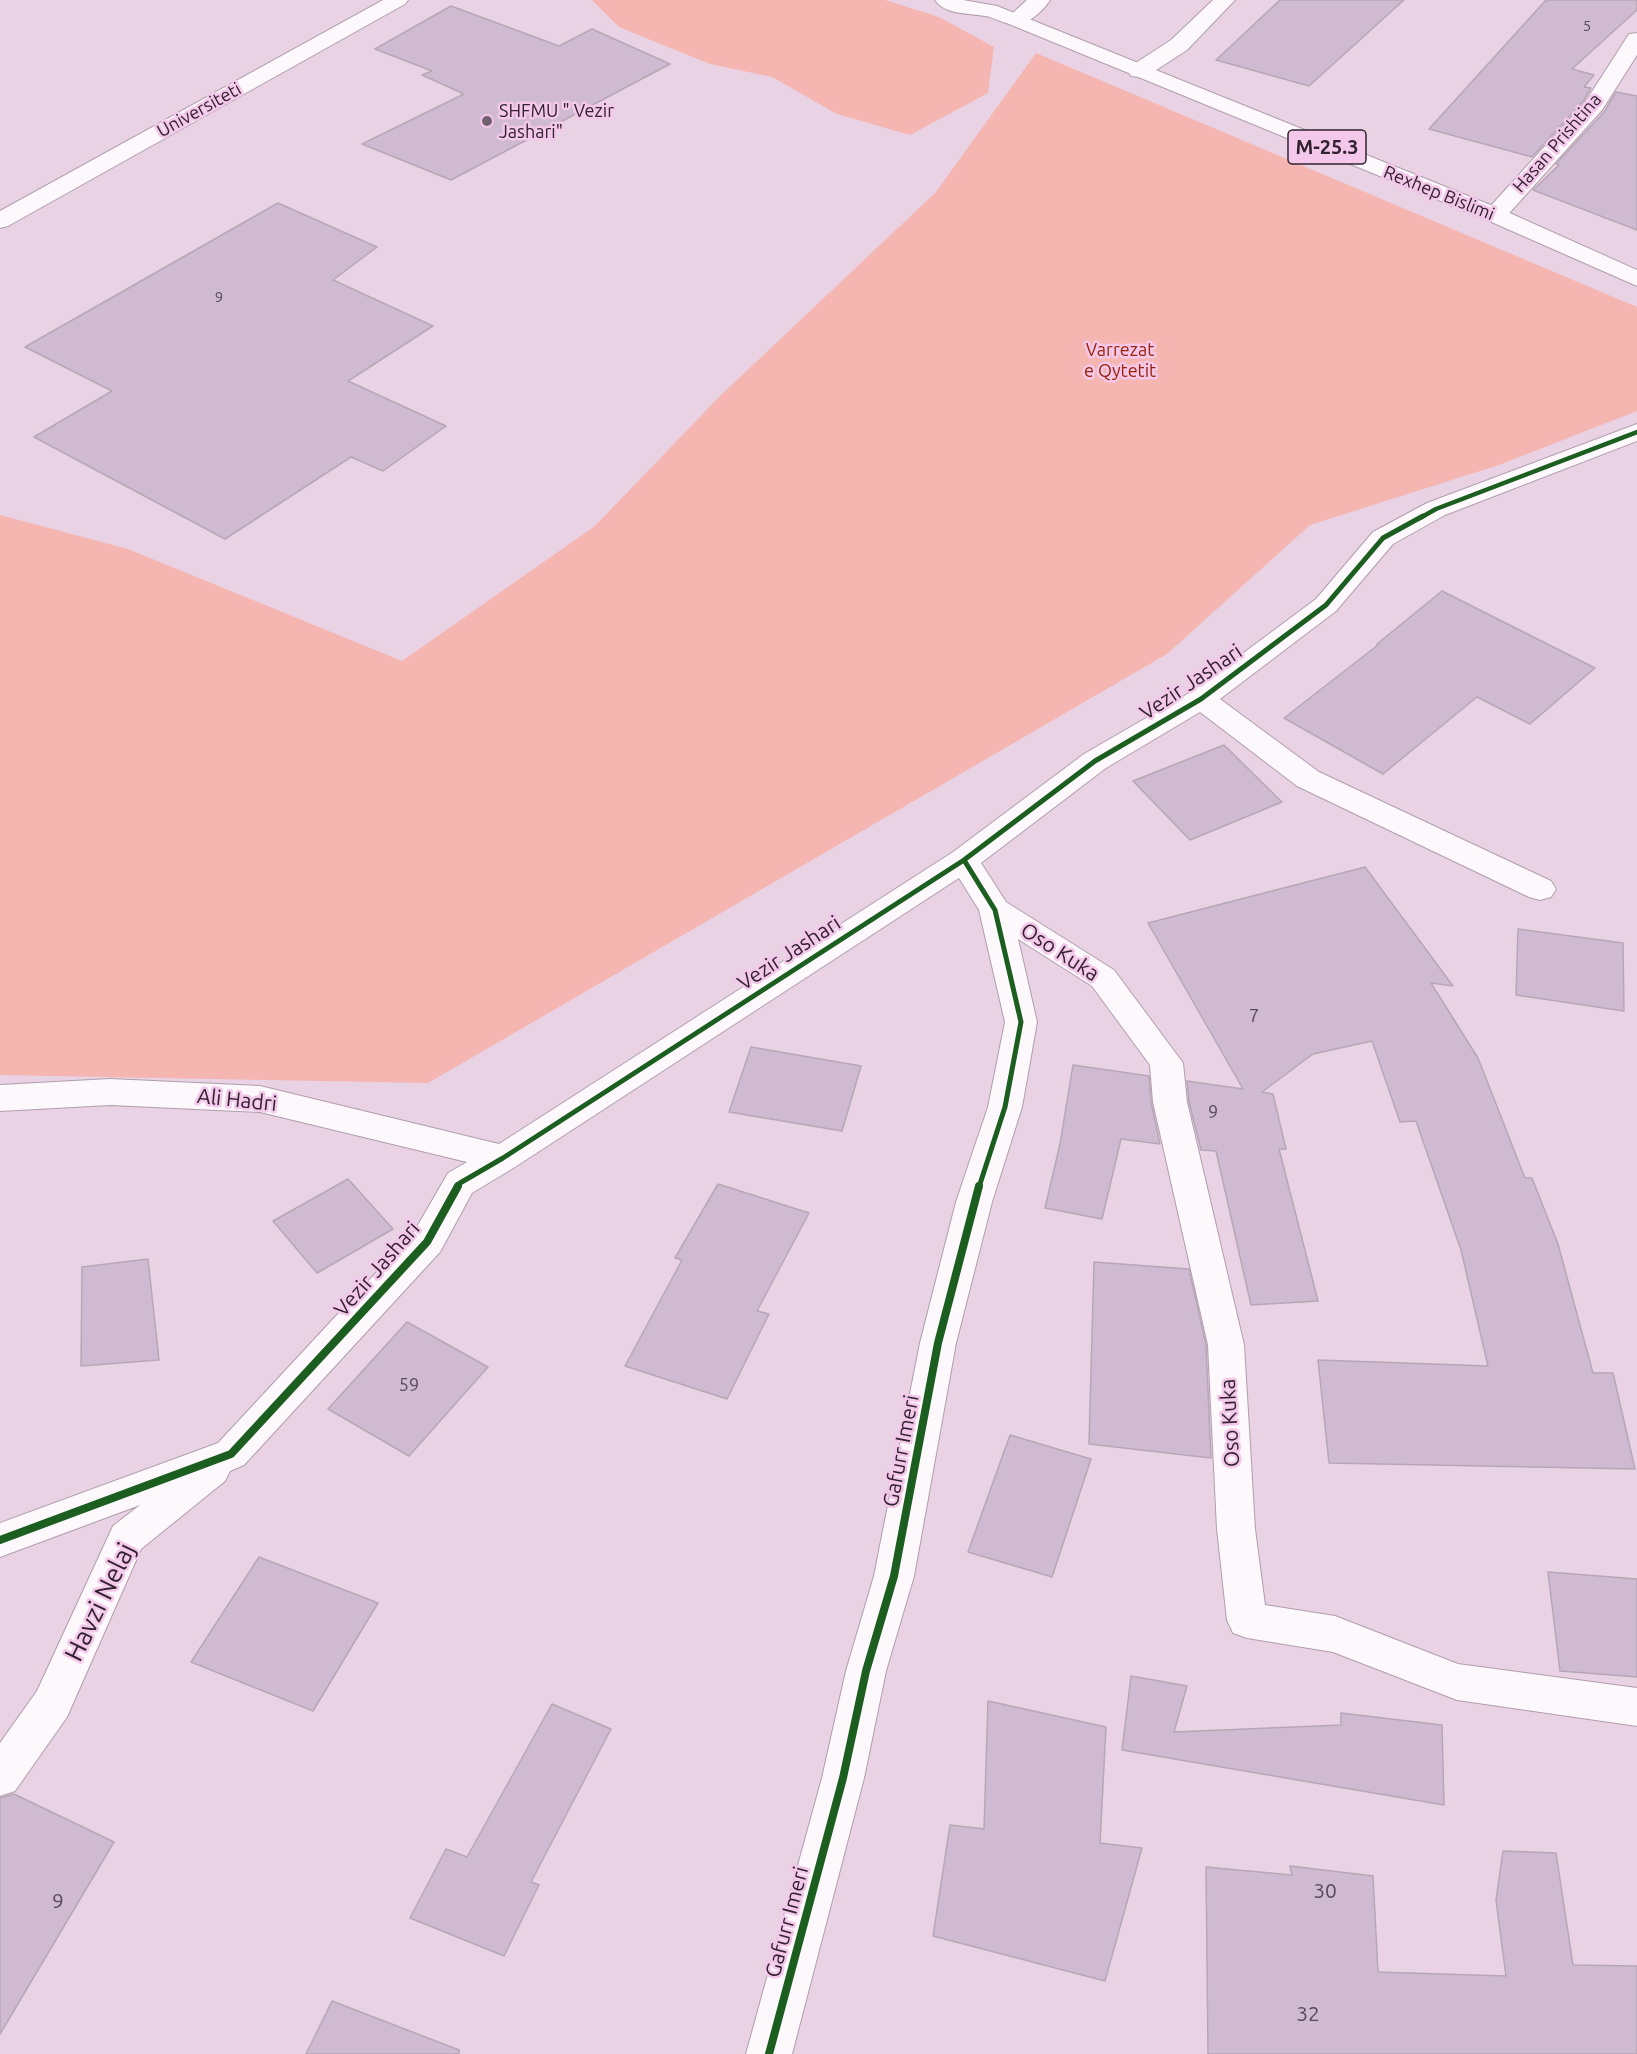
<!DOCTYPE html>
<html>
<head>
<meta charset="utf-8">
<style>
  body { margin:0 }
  canvas { display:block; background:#e9d2e4 }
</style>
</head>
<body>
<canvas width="1637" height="2054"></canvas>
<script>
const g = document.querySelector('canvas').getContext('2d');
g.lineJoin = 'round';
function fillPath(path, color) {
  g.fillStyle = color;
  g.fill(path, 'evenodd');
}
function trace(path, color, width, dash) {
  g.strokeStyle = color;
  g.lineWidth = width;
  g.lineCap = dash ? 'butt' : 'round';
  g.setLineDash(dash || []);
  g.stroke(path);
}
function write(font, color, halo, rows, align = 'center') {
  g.font = font + ' Ubuntu,sans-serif';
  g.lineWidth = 5;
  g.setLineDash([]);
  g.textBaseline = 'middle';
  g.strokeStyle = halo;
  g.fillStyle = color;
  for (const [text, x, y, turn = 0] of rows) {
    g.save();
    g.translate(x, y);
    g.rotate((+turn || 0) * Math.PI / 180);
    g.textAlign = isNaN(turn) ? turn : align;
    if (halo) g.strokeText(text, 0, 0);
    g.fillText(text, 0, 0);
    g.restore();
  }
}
fillPath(new Path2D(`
  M 592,0 L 885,0 L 939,17 L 994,47 L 988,93 L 910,135 L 837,114 L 772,77 L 710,64 L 631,32 L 619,27 Z
  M 1036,53 L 1637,307 L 1637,411 L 1499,465 L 1310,525 L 1167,654 L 428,1083 L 0,1075 L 0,515 L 128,549 L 402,661 L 595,526 L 719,397 L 936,192 Z`), '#f5b5b1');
const building = new Path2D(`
  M 1280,0 L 1404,0 L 1309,86 L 1216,60 Z
  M 1546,0 L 1637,0 L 1637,10 L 1572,69 L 1594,75 L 1584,87 L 1591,88 L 1584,100 L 1532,157 L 1429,129 Z
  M 451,6 L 559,46 L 592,29 L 670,64 L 451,180 L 362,144 L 464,94 L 422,75 L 432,71 L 375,49 Z
  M 1616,92 L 1637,96 L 1637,230 L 1533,190 L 1559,165 L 1556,164 L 1604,112 Z
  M 278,203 L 377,247 L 333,280 L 433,326 L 348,381 L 446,426 L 383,471 L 351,457 L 225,539 L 34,437 L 112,391 L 25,347 Z
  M 1442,591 L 1595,668 L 1530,724 L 1477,697 L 1383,774 L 1284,718 L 1378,645 L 1377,644 Z
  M 1224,745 L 1282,802 L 1190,840 L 1133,781 Z
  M 1365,867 L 1453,986 L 1431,983 L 1478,1058 L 1525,1178 L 1532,1178 L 1558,1244 L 1593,1373 L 1613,1373 L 1635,1469 L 1329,1463 L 1318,1360 L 1488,1366 L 1461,1250 L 1416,1121 L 1400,1122 L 1372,1041 L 1313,1054 L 1262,1092 L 1273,1094 L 1286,1149 L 1279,1149 L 1318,1301 L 1251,1305 L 1216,1151 L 1201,1150 L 1189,1102 L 1187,1081 L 1243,1089 L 1148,923 Z
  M 1518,929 L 1623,943 L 1624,1011 L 1516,995 Z
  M 751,1047 L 861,1066 L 842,1131 L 729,1112 Z
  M 1073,1065 L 1149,1076 L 1151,1102 L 1160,1144 L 1121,1139 L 1102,1219 L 1045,1208 L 1060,1144 Z
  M 348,1179 L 393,1229 L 317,1273 L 273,1221 Z
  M 718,1184 L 809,1213 L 757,1311 L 769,1314 L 727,1399 L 625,1366 L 682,1260 L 675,1258 Z
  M 148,1259 L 159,1360 L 81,1366 L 82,1267 Z
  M 1094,1262 L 1189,1269 L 1206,1345 L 1211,1458 L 1089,1444 Z
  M 407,1322 L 488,1367 L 409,1456 L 328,1409 Z
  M 1010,1435 L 1091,1459 L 1052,1577 L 968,1552 Z
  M 259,1557 L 378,1603 L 313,1711 L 191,1662 Z
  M 1548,1572 L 1637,1579 L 1637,1677 L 1560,1671 Z
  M 1131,1676 L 1187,1686 L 1174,1732 L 1341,1725 L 1341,1713 L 1442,1725 L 1444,1805 L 1122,1750 Z
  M 988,1701 L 1106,1727 L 1100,1843 L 1142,1848 L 1105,1981 L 933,1936 L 950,1825 L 984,1829 Z
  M 552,1704 L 611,1729 L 531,1882 L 539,1885 L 504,1956 L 410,1918 L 446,1849 L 467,1857 Z
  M 14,1794 L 114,1842 L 0,2034 L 0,1798 Z
  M 1503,1851 L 1556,1853 L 1573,1965 L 1637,1966 L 1637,2054 L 1208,2054 L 1206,1867 L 1292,1875 L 1290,1866 L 1373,1876 L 1378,1972 L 1506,1976 L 1496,1900 Z
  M 332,2001 L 459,2050 L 459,2054 L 306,2054 Z`);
fillPath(building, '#cfbad2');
trace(building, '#b6a7b6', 1.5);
const street = new Path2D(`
  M 383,0 L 408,0 L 405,4 L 8,226 L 0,228 L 0,211 Z
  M 1027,0 L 1050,0 C 1042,13 1024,28 1009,24 L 1005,20 Z
  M 1213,0 L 1235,0 L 1187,50 L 1147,76 L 1139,77 L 1131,76 L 1128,71 L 1131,66 L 1171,40 Z
  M 1637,424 L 1637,441 L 1445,515 L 1393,544 L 1336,611 L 1220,699 L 1319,772 L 1551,881 L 1556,889 L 1551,897 L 1540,900 L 1529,897 L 1297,786 L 1200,712 L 1106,768 L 981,863 L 1006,902 L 1114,970 L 1183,1063 L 1187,1102 L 1244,1345 L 1255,1529 L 1265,1605 L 1335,1616 L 1458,1664 L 1637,1688 L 1637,1726 L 1457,1700 L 1333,1652 L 1247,1638 L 1233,1633 L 1227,1620 L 1217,1529 L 1208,1345 L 1153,1102 L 1150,1065 L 1092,986 L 1018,939 L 1037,1022 L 1022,1107 L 992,1202 L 956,1343 L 914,1576 L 886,1671 L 864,1778 L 792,2054 L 746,2054 L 822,1778 L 846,1671 L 874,1576 L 920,1343 L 956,1202 L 988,1107 L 1005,1022 L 979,910 L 959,878 L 515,1167 L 472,1193 L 440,1252 L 244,1465 L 230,1471 L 225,1481 L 141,1549 L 67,1717 L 15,1791 L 0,1796 L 0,1743 L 37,1691 L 113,1526 L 140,1505 L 0,1557 L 0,1523 L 218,1443 L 414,1232 L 448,1173 L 467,1162 L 260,1112 L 110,1105 L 0,1111 L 0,1085 L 110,1079 L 260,1086 L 499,1144 L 953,852 L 1084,754 L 1191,692 L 1316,599 L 1373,532 L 1427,503 Z`);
const secondary = new Path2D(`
  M 1637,33 L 1637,55 L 1602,110 L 1503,220 L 1495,222 L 1487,220 L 1483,215 L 1487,210 L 1586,101 L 1629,34 Z`);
const primary = new Path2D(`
  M 935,0 L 963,0 L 997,6 L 1503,210 L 1637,270 L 1637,286 L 1487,220 L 1009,24 C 1001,22 993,17 985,16 C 969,13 945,15 935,0 Z`);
trace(street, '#b09eac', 2);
trace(secondary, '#b09eac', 2);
trace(primary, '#b09eac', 2);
fillPath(street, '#fcf8fb');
fillPath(secondary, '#fcf8fb');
fillPath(primary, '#fcf8fb');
trace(new Path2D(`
  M 1420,518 L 1436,509 L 1637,432`), '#1b5e20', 4.5);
trace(new Path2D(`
  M 964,860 L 995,910 L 1021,1022 L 1005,1107 L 979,1187
  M 458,1187 L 460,1183 L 503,1158 L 964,860 L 1095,761 L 1201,699 L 1326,605 L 1383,538 L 1423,516`), '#1b5e20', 5);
trace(new Path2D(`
  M 0,1540 L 231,1454 L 427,1242 L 458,1186
  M 769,2054 L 843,1778 L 866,1671 L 894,1576 L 938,1343 L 979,1186`), '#1b5e20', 8);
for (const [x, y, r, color] of [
  [487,121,6,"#72606e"]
]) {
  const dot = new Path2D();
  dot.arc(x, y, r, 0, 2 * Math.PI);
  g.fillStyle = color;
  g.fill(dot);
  trace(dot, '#f3c8ea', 2);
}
write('15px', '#594858', null, [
  ["5",1587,26],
  ["9",219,297]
]);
write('18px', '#32222f', '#f3c8ea', [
  ["Universiteti",199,110,-29],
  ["Hasan Prishtina",1557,143,-49],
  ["Rexhep Bislimi",1439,193,22]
]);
write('18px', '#32222f', '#f3c8ea', [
  ["SHFMU \" Vezir",499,111],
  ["Jashari\"",499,132]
], 'left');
write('18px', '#9d2103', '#f3c8ea', [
  ["Varrezat",1120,350],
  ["e Qytetit",1120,371]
]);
write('18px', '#594858', null, [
  ["7",1254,1016],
  ["9",1213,1112],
  ["59",409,1385]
]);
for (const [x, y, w] of [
  [1327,147,78]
]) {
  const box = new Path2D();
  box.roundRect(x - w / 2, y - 17, w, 34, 4.5);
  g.fillStyle = '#f3c8ea';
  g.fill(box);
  trace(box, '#32222f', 1.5);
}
write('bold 20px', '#32222f', null, [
  ["M-25.3",1327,147]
]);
write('21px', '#32222f', '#f3c8ea', [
  ["Vezir Jashari",1191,682,-34],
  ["Oso Kuka",1060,952,33],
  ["Vezir Jashari",789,953,-33],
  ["Ali Hadri",237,1100,6],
  ["Vezir Jashari",377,1269,-49],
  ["Oso Kuka",1230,1423,-93],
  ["Gafurr Imeri",901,1451,-79],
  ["Gafurr Imeri",787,1922,-75]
]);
write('21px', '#594858', null, [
  ["30",1325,1891],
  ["9",58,1901],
  ["32",1308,2014]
]);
write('26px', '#32222f', '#f3c8ea', [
  ["Havzi Nelaj",100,1602,-64]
]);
</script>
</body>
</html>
